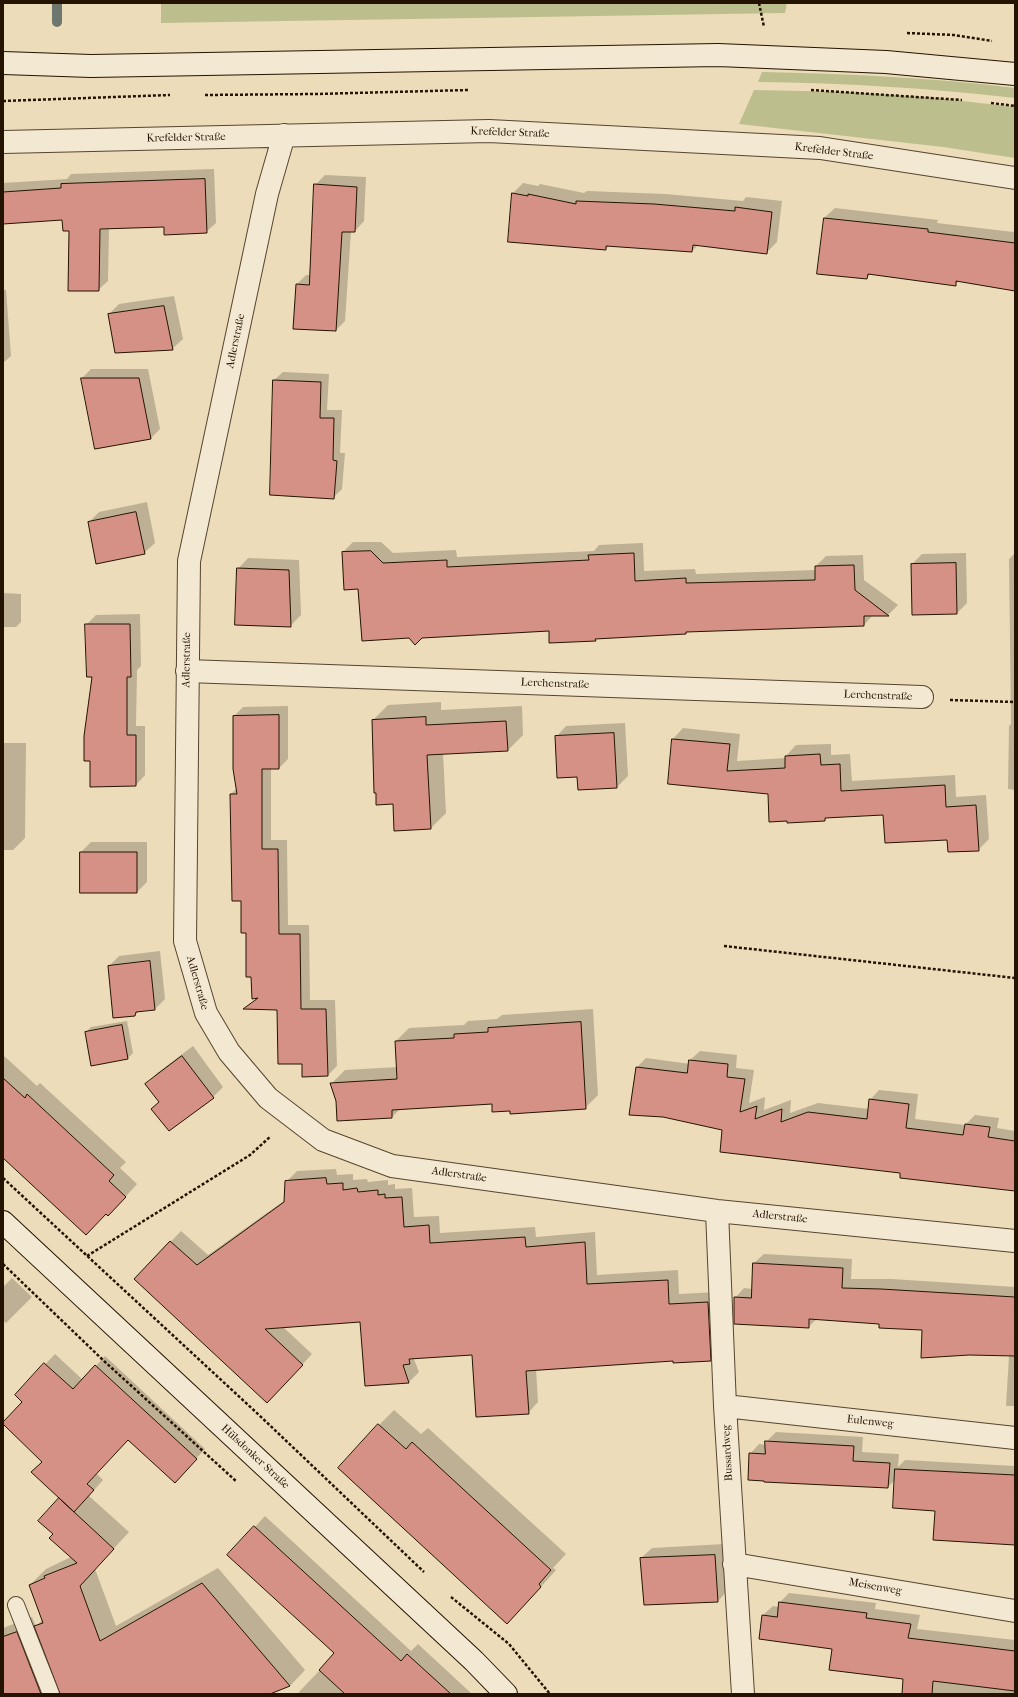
<!DOCTYPE html>
<html>
<head>
<meta charset="utf-8">
<style>
  body { margin:0 }
  #map { position:relative; width:1018px; height:1697px; overflow:hidden; background:#eddcb9; font-family:"IM FELL French Canon",serif }
  canvas { display:block }
  .frame { position:absolute; inset:0; border:4px solid #241301; pointer-events:none }
</style>
</head>
<body>
<div id="map">
<canvas width="1018" height="1697"></canvas>
<div class="frame"></div>
</div>
<script>
const g = document.querySelector('canvas').getContext('2d');
g.lineJoin = 'round';
function fillPath(path, color) {
  g.fillStyle = color;
  g.fill(path, 'evenodd');
}
function trace(path, color, width, dash) {
  g.strokeStyle = color;
  g.lineWidth = width;
  g.lineCap = dash ? 'butt' : 'round';
  g.setLineDash(dash || []);
  g.stroke(path);
}
function write(font, color, halo, rows, align = 'center') {
  g.font = font + ' "IM FELL French Canon",serif';
  g.lineWidth = 3;
  g.setLineDash([]);
  g.textBaseline = 'middle';
  g.strokeStyle = halo;
  g.fillStyle = color;
  for (const [text, x, y, turn = 0] of rows) {
    g.save();
    g.translate(x, y);
    g.rotate((+turn || 0) * Math.PI / 180);
    g.textAlign = isNaN(turn) ? turn : align;
    if (halo) g.strokeText(text, 0, 0);
    g.fillText(text, 0, 0);
    g.restore();
  }
}
fillPath(new Path2D(`
  M 161,3 L 787,3 L 785,13 L 161,23 Z
  M 762,72 C 846,74 931,77 1015,88 L 1015,98 C 929,88 844,83 758,82 Z
  M 754,90 L 851,92 L 936,98 L 1015,107 L 1015,158 L 943,147 L 739,124 Z`), '#bcbf8d');
fillPath(new Path2D(`
  M 214,169 L 216,223 L 206,232 L 165,226 L 109,228 L 108,281 L 98,290 L 70,229 L 63,219 L 3,223 L 3,183 L 67,179 L 71,174 Z
  M 325,175 L 366,177 L 364,221 L 355,231 L 351,231 L 345,321 L 336,330 L 297,284 L 306,275 L 310,275 L 315,185 Z
  M 523,183 L 538,186 L 540,184 L 584,193 L 587,191 L 665,194 L 743,201 L 746,197 L 782,201 L 777,242 L 766,253 L 698,245 L 692,251 L 610,245 L 606,249 L 509,241 L 513,193 Z
  M 835,208 L 938,220 L 937,223 L 1013,232 L 1015,230 L 1015,290 L 960,280 L 956,284 L 871,273 L 867,278 L 818,273 L 824,218 Z
  M 3,290 L 6,290 L 11,356 L 3,363 Z
  M 174,296 L 183,339 L 172,349 L 109,314 L 119,304 Z
  M 91,369 L 148,369 L 160,429 L 151,438 L 96,448 L 82,378 Z
  M 283,372 L 329,374 L 327,410 L 342,410 L 340,453 L 345,453 L 342,489 L 334,497 L 274,380 Z
  M 147,502 L 155,543 L 144,553 L 89,522 L 99,512 Z
  M 353,542 L 381,542 L 393,553 L 456,550 L 457,557 L 594,551 L 599,545 L 643,543 L 644,571 L 695,569 L 696,574 L 816,570 L 816,566 L 826,556 L 863,555 L 864,580 L 898,605 L 888,615 L 873,615 L 864,625 L 688,631 L 686,633 L 550,630 L 359,588 L 343,552 Z
  M 966,553 L 967,603 L 957,613 L 912,564 L 922,554 Z
  M 1015,553 L 1015,790 L 1008,789 L 1009,726 L 1011,724 L 1009,559 Z
  M 248,558 L 299,560 L 301,615 L 290,626 L 238,569 Z
  M 3,593 L 21,594 L 21,622 L 16,627 L 3,627 Z
  M 140,614 L 141,666 L 137,670 L 136,726 L 145,726 L 145,775 L 136,785 L 93,676 L 86,625 L 96,615 Z
  M 441,702 L 441,710 L 522,706 L 523,735 L 508,750 L 443,753 L 446,813 L 431,828 L 377,792 L 375,792 L 373,720 L 388,705 Z
  M 288,706 L 288,759 L 279,768 L 271,768 L 271,840 L 287,840 L 288,925 L 309,925 L 310,1000 L 335,1000 L 337,1066 L 328,1075 L 303,1063 L 278,1009 L 246,1008 L 258,997 L 252,976 L 242,900 L 231,794 L 237,788 L 234,716 L 243,707 Z
  M 625,723 L 628,776 L 617,787 L 578,789 L 578,776 L 556,737 L 566,726 Z
  M 683,728 L 740,734 L 737,761 L 786,758 L 786,756 L 796,745 L 831,744 L 831,755 L 850,754 L 852,781 L 955,775 L 956,797 L 986,795 L 989,839 L 978,850 L 884,814 L 827,817 L 825,820 L 769,793 L 669,783 L 673,739 Z
  M 3,743 L 26,743 L 25,838 L 13,850 L 3,850 Z
  M 91,842 L 147,842 L 147,882 L 137,892 L 81,852 Z
  M 160,951 L 165,999 L 155,1009 L 139,1011 L 135,1015 L 109,966 L 119,956 Z
  M 593,1009 L 598,1095 L 585,1108 L 510,1110 L 493,1103 L 400,1109 L 392,1117 L 337,1100 L 332,1083 L 345,1070 L 398,1067 L 396,1041 L 409,1028 L 464,1025 L 468,1021 L 497,1019 L 502,1015 Z
  M 127,1021 L 133,1053 L 128,1058 L 86,1032 L 91,1027 Z
  M 193,1046 L 223,1087 L 213,1097 L 160,1102 L 147,1084 L 157,1073 Z
  M 700,1051 L 737,1055 L 736,1068 L 754,1070 L 749,1103 L 765,1097 L 764,1110 L 791,1100 L 790,1113 L 818,1103 L 869,1109 L 870,1100 L 879,1090 L 918,1094 L 915,1119 L 965,1125 L 975,1115 L 999,1118 L 997,1128 L 1015,1131 L 1015,1190 L 902,1172 L 723,1129 L 636,1068 L 646,1058 L 690,1064 L 690,1060 Z
  M 3,1055 L 37,1086 L 40,1083 L 126,1162 L 120,1168 L 137,1184 L 120,1203 L 106,1213 L 3,1156 Z
  M 336,1169 L 337,1175 L 353,1174 L 353,1180 L 367,1179 L 368,1182 L 388,1180 L 388,1185 L 395,1184 L 395,1189 L 412,1188 L 414,1217 L 439,1216 L 440,1233 L 535,1227 L 536,1237 L 595,1232 L 597,1275 L 678,1270 L 679,1294 L 718,1292 L 721,1350 L 710,1360 L 674,1360 L 536,1369 L 538,1402 L 528,1413 L 473,1354 L 415,1358 L 414,1359 L 419,1372 L 409,1382 L 361,1321 L 283,1327 L 312,1354 L 278,1391 L 135,1279 L 181,1231 L 208,1255 L 285,1200 L 286,1182 L 297,1171 Z
  M 764,1254 L 852,1259 L 851,1279 L 892,1279 L 1015,1287 L 1015,1406 L 1006,1406 L 1009,1356 L 923,1329 L 880,1323 L 817,1319 L 808,1327 L 735,1298 L 744,1288 L 752,1289 L 754,1263 Z
  M 12,1278 L 32,1297 L 6,1323 L 3,1321 L 3,1287 Z
  M 55,1354 L 83,1380 L 105,1356 L 205,1449 L 184,1472 L 128,1439 L 96,1473 L 103,1480 L 89,1496 L 129,1532 L 95,1569 L 116,1626 L 218,1568 L 305,1670 L 290,1686 L 267,1694 L 3,1694 L 3,1628 L 32,1617 L 36,1626 L 43,1619 L 30,1585 L 46,1569 L 71,1557 L 54,1534 L 60,1498 L 43,1461 L 23,1402 L 16,1395 Z
  M 394,1410 L 421,1434 L 428,1428 L 566,1554 L 553,1568 L 556,1570 L 523,1607 L 379,1425 Z
  M 776,1432 L 863,1437 L 862,1452 L 899,1454 L 898,1467 L 905,1460 L 1015,1466 L 1015,1544 L 936,1511 L 895,1480 L 888,1487 L 750,1454 L 759,1444 L 766,1445 L 766,1442 Z
  M 265,1516 L 411,1651 L 418,1644 L 472,1694 L 300,1694 L 299,1692 L 336,1653 L 229,1555 Z
  M 725,1544 L 728,1590 L 718,1601 L 641,1558 L 652,1548 Z
  M 789,1593 L 876,1603 L 875,1609 L 920,1615 L 917,1629 L 1015,1640 L 1015,1694 L 922,1694 L 905,1678 L 833,1648 L 760,1639 L 763,1615 L 773,1606 L 779,1607 L 779,1603 Z`), '#0003');
trace(new Path2D(`
  M 57,3 L 57,22`), '#6d7770', 10);
const building = new Path2D(`
  M 205,179 L 207,233 L 164,235 L 164,227 L 100,229 L 99,291 L 68,291 L 69,231 L 63,231 L 62,220 L 3,224 L 3,192 L 61,188 L 61,184 Z
  M 314,184 L 357,187 L 355,232 L 342,232 L 336,331 L 293,329 L 296,284 L 309,285 Z
  M 512,193 L 528,196 L 528,194 L 576,204 L 576,201 L 654,204 L 735,211 L 735,207 L 772,212 L 767,254 L 693,245 L 692,252 L 606,246 L 606,250 L 508,242 Z
  M 824,218 L 928,229 L 928,232 L 1015,243 L 1015,291 L 956,281 L 956,286 L 868,274 L 867,279 L 817,274 Z
  M 164,306 L 173,350 L 115,353 L 108,314 Z
  M 81,378 L 139,378 L 151,439 L 95,449 Z
  M 273,380 L 321,382 L 320,418 L 334,418 L 333,460 L 337,461 L 334,499 L 270,495 Z
  M 136,512 L 145,554 L 96,564 L 88,522 Z
  M 371,551 L 383,563 L 447,560 L 447,567 L 589,560 L 588,555 L 634,553 L 635,581 L 686,578 L 686,583 L 815,580 L 815,566 L 854,565 L 855,590 L 889,616 L 864,616 L 864,626 L 686,632 L 686,634 L 595,639 L 596,641 L 549,643 L 549,631 L 422,638 L 415,645 L 409,638 L 362,641 L 358,589 L 344,590 L 342,552 Z
  M 956,563 L 957,614 L 912,615 L 911,564 Z
  M 237,568 L 289,570 L 291,627 L 235,625 Z
  M 85,624 L 130,624 L 131,677 L 127,677 L 127,735 L 136,735 L 136,786 L 90,787 L 90,761 L 84,761 L 84,736 L 92,677 L 87,677 Z
  M 279,715 L 279,769 L 262,769 L 262,849 L 278,849 L 279,934 L 300,934 L 301,1009 L 326,1009 L 328,1076 L 302,1077 L 302,1064 L 278,1064 L 277,1010 L 243,1009 L 258,998 L 252,999 L 251,977 L 246,977 L 246,933 L 241,933 L 241,901 L 232,901 L 230,794 L 237,794 L 233,769 L 233,716 Z
  M 426,717 L 426,725 L 506,721 L 508,751 L 427,755 L 431,829 L 394,831 L 393,804 L 376,805 L 376,793 L 374,793 L 372,720 Z
  M 614,733 L 617,788 L 578,790 L 577,777 L 557,778 L 555,736 Z
  M 672,739 L 730,744 L 727,771 L 785,768 L 785,756 L 820,754 L 821,765 L 840,764 L 841,791 L 945,785 L 946,807 L 976,805 L 979,851 L 948,852 L 947,840 L 885,843 L 883,815 L 825,818 L 825,821 L 787,823 L 787,821 L 769,822 L 768,794 L 668,784 Z
  M 80,852 L 137,852 L 137,893 L 80,893 Z
  M 150,961 L 155,1010 L 136,1012 L 135,1016 L 113,1018 L 108,966 Z
  M 581,1022 L 586,1109 L 510,1114 L 510,1111 L 492,1112 L 492,1104 L 392,1110 L 392,1118 L 337,1121 L 336,1101 L 330,1083 L 397,1079 L 395,1041 L 454,1038 L 454,1034 L 488,1032 L 488,1028 Z
  M 122,1025 L 128,1059 L 91,1066 L 85,1032 Z
  M 182,1056 L 214,1098 L 169,1131 L 151,1109 L 159,1102 L 145,1084 Z
  M 689,1060 L 728,1064 L 727,1077 L 745,1079 L 740,1112 L 757,1106 L 755,1119 L 782,1109 L 781,1122 L 808,1112 L 867,1119 L 869,1099 L 909,1104 L 906,1128 L 963,1135 L 965,1124 L 990,1127 L 988,1137 L 1015,1141 L 1015,1191 L 900,1178 L 900,1173 L 720,1152 L 722,1130 L 663,1117 L 629,1115 L 636,1067 L 687,1073 Z
  M 3,1078 L 25,1098 L 27,1094 L 114,1175 L 109,1181 L 126,1197 L 108,1216 L 106,1214 L 86,1235 L 3,1158 Z
  M 326,1178 L 327,1184 L 343,1183 L 343,1190 L 357,1188 L 358,1192 L 378,1190 L 378,1195 L 385,1194 L 385,1198 L 402,1197 L 404,1227 L 429,1225 L 430,1243 L 525,1237 L 526,1247 L 585,1242 L 587,1284 L 668,1280 L 669,1304 L 708,1302 L 711,1361 L 673,1363 L 673,1361 L 526,1371 L 529,1414 L 476,1417 L 472,1355 L 409,1359 L 410,1364 L 403,1365 L 409,1383 L 365,1386 L 360,1322 L 265,1329 L 303,1365 L 267,1403 L 134,1279 L 170,1241 L 197,1265 L 284,1202 L 285,1181 Z
  M 753,1263 L 843,1268 L 842,1288 L 881,1289 L 1015,1297 L 1015,1356 L 969,1355 L 921,1358 L 922,1330 L 879,1328 L 879,1324 L 809,1319 L 809,1328 L 734,1324 L 734,1297 L 751,1298 Z
  M 44,1363 L 73,1389 L 95,1365 L 197,1459 L 175,1483 L 128,1440 L 87,1484 L 94,1490 L 74,1512 L 31,1472 L 42,1462 L 3,1424 L 3,1422 L 22,1402 L 15,1395 Z
  M 378,1424 L 406,1449 L 412,1442 L 551,1570 L 539,1584 L 541,1587 L 507,1624 L 338,1468 Z
  M 765,1441 L 854,1446 L 853,1461 L 890,1463 L 888,1488 L 764,1482 L 764,1481 L 748,1480 L 749,1453 L 765,1454 Z
  M 895,1469 L 1015,1475 L 1015,1545 L 933,1540 L 935,1511 L 893,1508 Z
  M 59,1498 L 114,1549 L 80,1586 L 100,1641 L 202,1583 L 290,1686 L 270,1694 L 60,1694 L 34,1626 L 43,1623 L 29,1585 L 45,1578 L 44,1576 L 77,1563 L 49,1538 L 53,1534 L 38,1521 Z
  M 254,1526 L 401,1661 L 407,1654 L 451,1694 L 345,1694 L 319,1670 L 334,1653 L 227,1555 Z
  M 715,1555 L 718,1602 L 644,1605 L 640,1558 Z
  M 779,1602 L 867,1613 L 866,1618 L 911,1624 L 908,1638 L 1015,1651 L 1015,1691 L 933,1681 L 932,1694 L 902,1694 L 903,1679 L 829,1670 L 832,1649 L 759,1639 L 762,1615 L 777,1617 Z
  M 17,1632 L 41,1694 L 3,1694 L 3,1637 Z`);
fillPath(building, '#d69186');
trace(building, '#241301', 1);
const lane = new Path2D(`
  M 16,1605 L 51,1694`);
const street = new Path2D(`
  M 284,135 L 267,194 L 189,561 L 185,941 L 206,1013 L 229,1052 L 268,1098 L 323,1140 L 392,1166 L 717,1211 L 1015,1241
  M 3,142 L 489,131 L 820,148 L 1015,178
  M 187,671 L 922,697
  M 717,1211 L 725,1406 L 743,1694
  M 725,1406 L 1015,1438
  M 734,1564 L 1015,1611`);
const secondary = new Path2D(`
  M 3,63 L 91,66 L 718,55 L 886,62 L 1015,74
  M 3,1222 L 474,1661 L 506,1694`);
trace(lane, '#56452f', 18);
trace(street, '#56452f', 24);
trace(secondary, '#241301', 24);
trace(new Path2D(`
  M 759,3 L 764,27
  M 907,33 L 954,35 L 992,41
  M 811,90 L 962,100
  M 205,95 L 316,94 L 468,90
  M 3,101 L 170,95
  M 991,103 L 1015,106
  M 950,700 L 1015,702
  M 724,946 L 1015,978
  M 3,1178 L 259,1415 L 424,1572
  M 87,1256 L 250,1155 L 271,1136
  M 3,1264 L 104,1361 L 237,1482
  M 451,1597 L 509,1644 L 550,1694`), '#241301', 2.5, [3, 2]);
trace(lane, '#f3e8d2', 16);
trace(street, '#f3e8d2', 22);
trace(secondary, '#f3e8d2', 22);
write('11px', '#241301', '#f3e8d2', [
  ["Krefelder Straße",510,133,2],
  ["Krefelder Straße",186,138,-1],
  ["Krefelder Straße",834,152,7],
  ["Adlerstraße",236,341,-78],
  ["Adlerstraße",187,660,-89],
  ["Lerchenstraße",555,684,2],
  ["Lerchenstraße",878,696,2],
  ["Adlerstraße",197,983,74],
  ["Adlerstraße",459,1175,8],
  ["Adlerstraße",780,1217,6],
  ["Eulenweg",870,1422,6],
  ["Bussardweg",728,1453,-93],
  ["Hülsdonker Straße",255,1457,43],
  ["Meisenweg",875,1587,10]
]);
</script>
</body>
</html>
